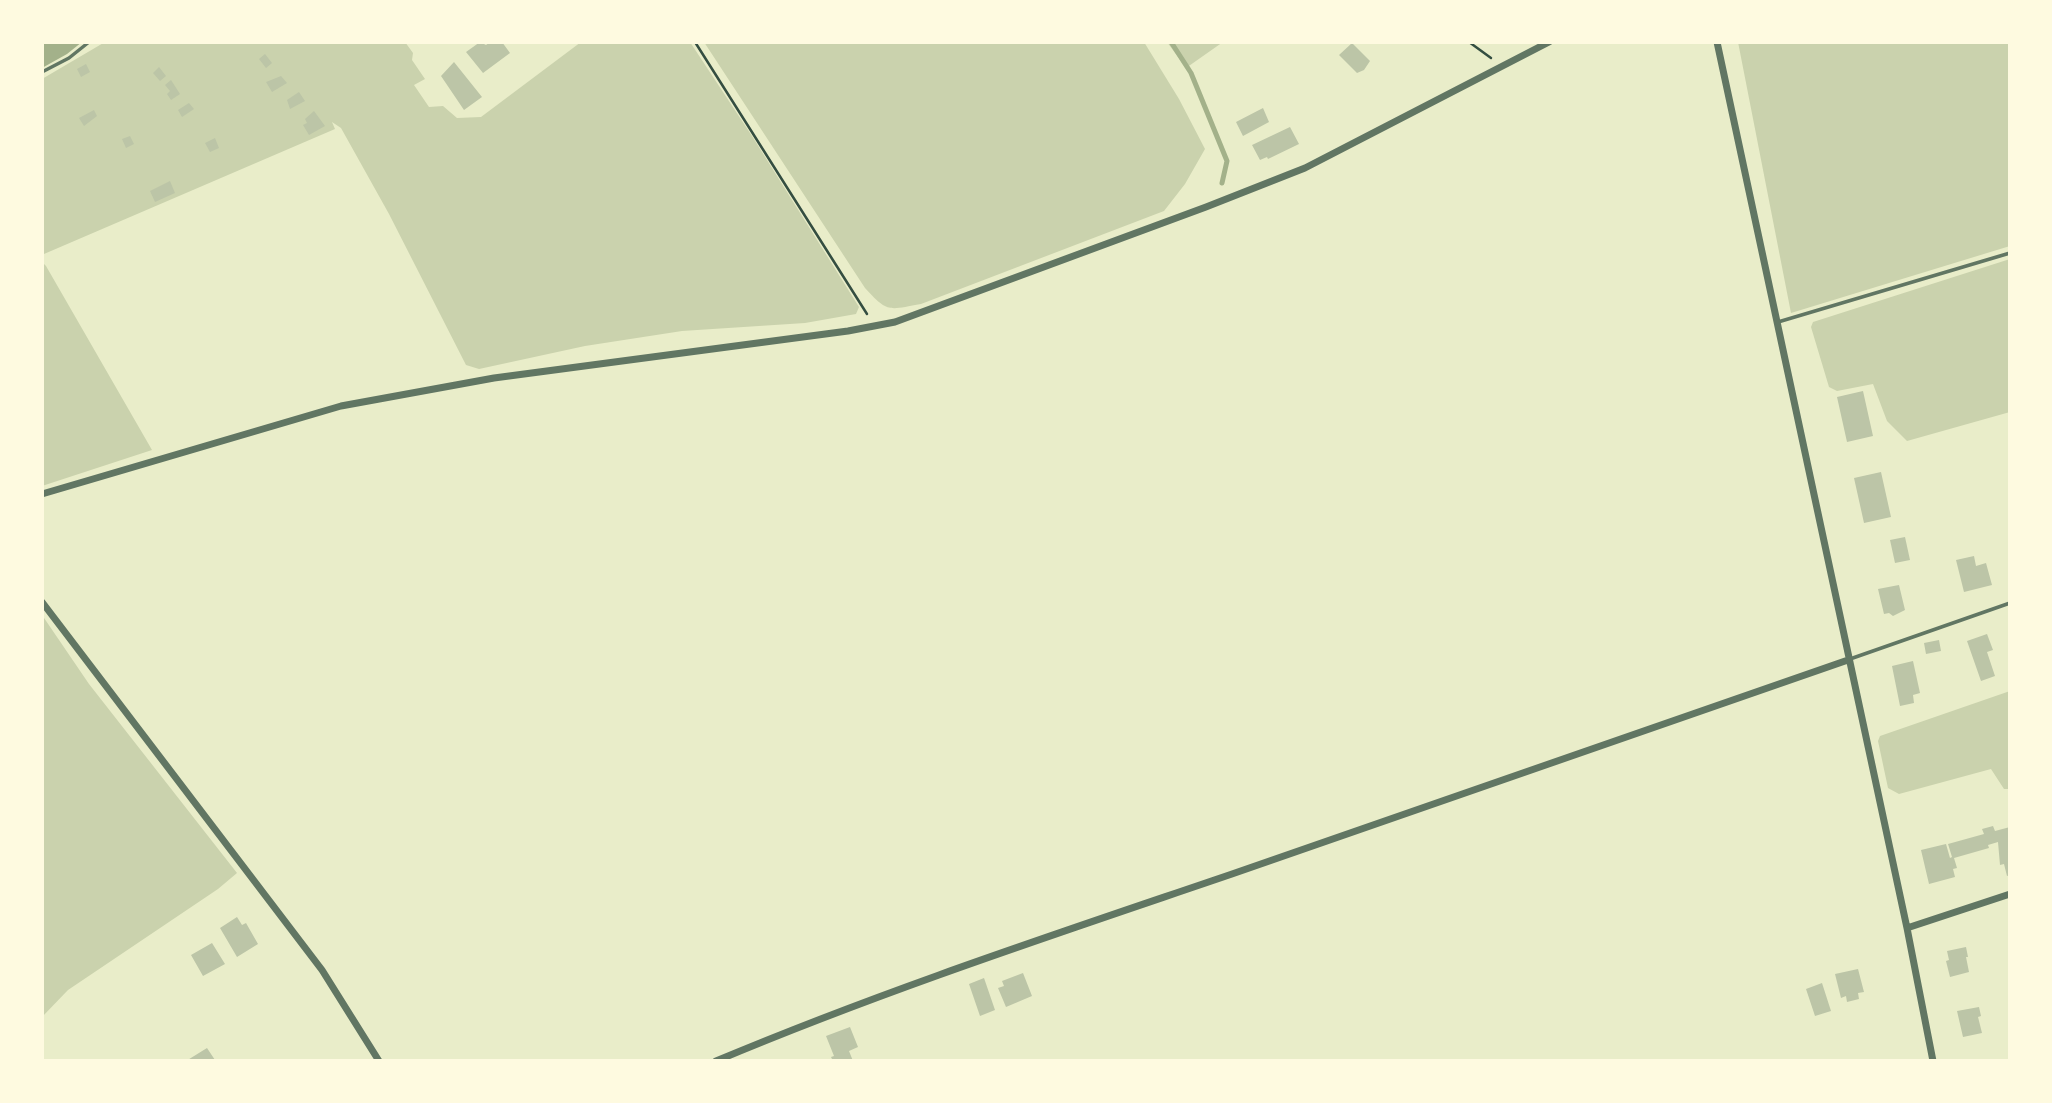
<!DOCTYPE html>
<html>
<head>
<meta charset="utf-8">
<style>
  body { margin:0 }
  #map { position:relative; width:2052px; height:1103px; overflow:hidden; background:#e9edc9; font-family:"Work Sans",sans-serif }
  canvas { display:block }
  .frame { position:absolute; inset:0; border:44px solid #fefae0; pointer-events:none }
</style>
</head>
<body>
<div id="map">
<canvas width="2052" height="1103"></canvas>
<div class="frame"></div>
</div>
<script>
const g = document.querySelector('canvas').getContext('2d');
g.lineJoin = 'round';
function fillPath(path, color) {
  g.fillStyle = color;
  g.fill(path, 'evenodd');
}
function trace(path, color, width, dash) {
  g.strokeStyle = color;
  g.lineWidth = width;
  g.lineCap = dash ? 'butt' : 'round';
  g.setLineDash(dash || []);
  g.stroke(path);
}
fillPath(new Path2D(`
  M 105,42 L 405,42 L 413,53 L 412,60 L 425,79 L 414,85 L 429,107 L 443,106 L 457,118 L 481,117 L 581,42 L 690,42 L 752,136 L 859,307 L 856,314 L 805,323 L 682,331 L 585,346 L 479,369 L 466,365 L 389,214 L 341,128 L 332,122 L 335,129 L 44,254 L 42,250 L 42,79 Z
  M 704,42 L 1144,42 L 1179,99 L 1205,149 L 1185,184 L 1164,211 L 921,304 C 888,310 888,313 865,288 Z
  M 1167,42 L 1223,42 L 1186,68 Z
  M 1738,42 L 2010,42 L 2010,246 L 1791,313 Z
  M 2010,259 L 2010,412 L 1907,441 L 1887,421 L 1873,384 L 1837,391 L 1829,387 L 1811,327 L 1813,322 Z
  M 42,262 L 46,266 L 152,450 L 42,486 Z
  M 42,615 L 89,684 L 237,873 L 218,889 L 68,990 L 42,1017 Z
  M 2010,691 L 2010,789 L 2004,789 L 1991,769 L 1899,794 L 1888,788 L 1878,741 L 1880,736 Z`), '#cad2ad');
fillPath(new Path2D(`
  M 42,42 L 82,42 L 67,54 L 42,68 Z`), '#a3b18a');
trace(new Path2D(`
  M 1171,42 L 1191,73 L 1227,161 L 1222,183`), '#a3b18a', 5);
fillPath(new Path2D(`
  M 480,42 L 486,45 L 490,42 L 502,42 L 510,53 L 483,73 L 466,52 Z
  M 1352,43 L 1370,61 L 1364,70 L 1357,73 L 1339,55 Z
  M 265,54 L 272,63 L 266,68 L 259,59 Z
  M 454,62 L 482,97 L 464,110 L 441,76 Z
  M 86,64 L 90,72 L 81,77 L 77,69 Z
  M 159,67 L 166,76 L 160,81 L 153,73 Z
  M 281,76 L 287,83 L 272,92 L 266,82 Z
  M 171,80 L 180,94 L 171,100 L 167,94 L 170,91 L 165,85 Z
  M 299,92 L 305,101 L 290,109 L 287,100 Z
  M 189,103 L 194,109 L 182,117 L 178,110 Z
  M 1263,108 L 1269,122 L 1243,136 L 1236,122 Z
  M 94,110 L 97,116 L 84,126 L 79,118 Z
  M 314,111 L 325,126 L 309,135 L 303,125 L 307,123 L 305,119 Z
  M 1290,127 L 1299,144 L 1268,159 L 1267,157 L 1260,160 L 1252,145 Z
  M 130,136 L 134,144 L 126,148 L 122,139 Z
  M 215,138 L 219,148 L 210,152 L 205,143 Z
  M 170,181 L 175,193 L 155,202 L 150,191 Z
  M 1863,391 L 1873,436 L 1847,442 L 1837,397 Z
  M 1881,472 L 1891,517 L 1864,523 L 1854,478 Z
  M 1905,537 L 1910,560 L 1895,563 L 1890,540 Z
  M 1974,556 L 1976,566 L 1986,563 L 1992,585 L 1964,592 L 1956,560 Z
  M 1899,585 L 1905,610 L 1893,616 L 1889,613 L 1884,614 L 1878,589 Z
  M 1987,634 L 1993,650 L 1987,652 L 1995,676 L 1981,681 L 1967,641 Z
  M 1939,640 L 1941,651 L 1926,654 L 1924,643 Z
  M 1913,661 L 1920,693 L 1913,695 L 1914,703 L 1900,706 L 1892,666 Z
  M 1993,826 L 1995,831 L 2010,827 L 2010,875 L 2007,876 L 2004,864 L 2000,865 L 1998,842 L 1988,845 L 1989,848 L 1954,858 L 1957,868 L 1953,869 L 1955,877 L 1929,884 L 1921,850 L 1946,844 L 1950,858 L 1952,857 L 1948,844 L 1984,834 L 1982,829 Z
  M 237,917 L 242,925 L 246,923 L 258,944 L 237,957 L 220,928 Z
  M 212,943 L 225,964 L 203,976 L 191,955 Z
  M 1966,947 L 1968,957 L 1966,957 L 1969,972 L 1950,977 L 1946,961 L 1949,960 L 1947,951 Z
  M 1858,969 L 1864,992 L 1858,993 L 1859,999 L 1847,1002 L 1846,996 L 1841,998 L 1835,974 Z
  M 1023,973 L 1032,996 L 1006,1007 L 998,988 L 1004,986 L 1002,981 Z
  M 984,978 L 995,1010 L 980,1016 L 969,984 Z
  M 1822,983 L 1831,1011 L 1815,1016 L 1806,989 Z
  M 1979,1007 L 1981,1016 L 1978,1017 L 1982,1033 L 1963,1037 L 1957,1011 Z
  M 850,1027 L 858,1047 L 849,1051 L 853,1061 L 833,1061 L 831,1057 L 834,1056 L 826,1036 Z
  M 207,1048 L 215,1060 L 186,1061 Z`), '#bcc5a7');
trace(new Path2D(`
  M 695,42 L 867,314
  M 1469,42 L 1491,58`), '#344e41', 2.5);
trace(new Path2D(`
  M 42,72 L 69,58 L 89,42
  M 1778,322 L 2010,253
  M 1850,659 L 2010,603`), '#617663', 3.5);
trace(new Path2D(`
  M 1717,42 L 1907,928 L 1933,1061
  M 42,494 L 341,406 L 494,378 L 848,331 L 895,322 L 1206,207 L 1305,168 L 1549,42
  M 42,602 L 322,970 L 379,1061
  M 1907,928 L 2010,894
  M 716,1061 C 885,990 1059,933 1232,874 C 1438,804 1643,732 1848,660`), '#617663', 7);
</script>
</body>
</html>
